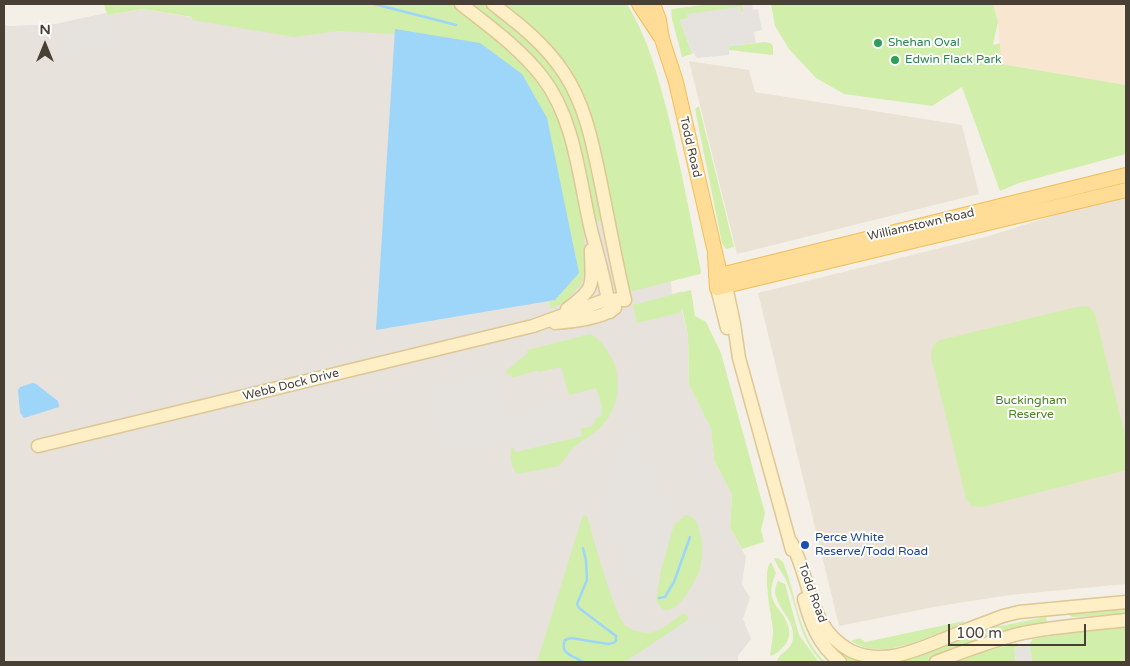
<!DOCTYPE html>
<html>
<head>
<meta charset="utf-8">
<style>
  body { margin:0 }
  #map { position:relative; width:1130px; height:666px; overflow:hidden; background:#f5f0e7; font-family:"Varela Round",sans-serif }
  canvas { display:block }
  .frame { position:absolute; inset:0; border:5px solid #494035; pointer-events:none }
  .north { position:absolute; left:20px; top:20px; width:50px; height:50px; -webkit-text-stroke:4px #fff; paint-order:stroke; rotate:0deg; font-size:14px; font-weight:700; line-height:20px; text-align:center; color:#494035 }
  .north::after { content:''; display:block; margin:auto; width:18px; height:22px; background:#494035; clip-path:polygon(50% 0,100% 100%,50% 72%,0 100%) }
  .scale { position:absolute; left:948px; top:624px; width:138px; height:22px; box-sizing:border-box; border:2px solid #494035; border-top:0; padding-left:6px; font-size:15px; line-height:18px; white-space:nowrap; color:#494035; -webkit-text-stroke:4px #fff; paint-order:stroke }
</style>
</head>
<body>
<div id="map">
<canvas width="1130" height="666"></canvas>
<div class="frame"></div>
<div class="north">N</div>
<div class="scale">100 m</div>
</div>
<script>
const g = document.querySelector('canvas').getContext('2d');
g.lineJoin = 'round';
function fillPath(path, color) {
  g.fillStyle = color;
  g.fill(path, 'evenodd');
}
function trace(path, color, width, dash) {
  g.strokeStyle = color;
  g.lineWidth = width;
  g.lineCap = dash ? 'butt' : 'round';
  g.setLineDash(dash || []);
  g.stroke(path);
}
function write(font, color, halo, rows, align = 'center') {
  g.font = font + ' "Varela Round",sans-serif';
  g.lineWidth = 4;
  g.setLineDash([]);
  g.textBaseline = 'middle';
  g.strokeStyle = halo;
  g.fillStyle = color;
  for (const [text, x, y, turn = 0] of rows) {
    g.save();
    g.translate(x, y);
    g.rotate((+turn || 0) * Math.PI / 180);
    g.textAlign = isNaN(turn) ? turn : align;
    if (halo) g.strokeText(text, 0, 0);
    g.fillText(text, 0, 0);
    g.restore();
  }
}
fillPath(new Path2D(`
  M 689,61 L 749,70 L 755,92 L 962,125 L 979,194 L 737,254 Z
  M 1126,197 L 1126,584 L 1010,595 L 939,606 L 839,626 L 758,293 L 989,236 L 1074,209 Z`), '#eae2d4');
fillPath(new Path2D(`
  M 993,4 L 1126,4 L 1126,85 L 1001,64 L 998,22 Z`), '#f9e6d0');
fillPath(new Path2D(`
  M 353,4 L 567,4 L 671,282 L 672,294 L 683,291 L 681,308 L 688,335 L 689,384 L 711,429 L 714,460 L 732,495 L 730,528 L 746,557 L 742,584 L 750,598 L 743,619 L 751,639 L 738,656 L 738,662 L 4,662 L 4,25 L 10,26 L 55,24 L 106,13 L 107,15 L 143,9 L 295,35 Z`), '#e7e2dc');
fillPath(new Path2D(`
  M 106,4 L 451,4 L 515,55 L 530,72 L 546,93 L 557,115 L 564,136 L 584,231 L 585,271 L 581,284 L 566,301 L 551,309 L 549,301 L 555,300 L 395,30 L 395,34 L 338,31 L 294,37 L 192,20 L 192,17 L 143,9 L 107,15 L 104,5 Z
  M 470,4 C 473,4 477,3 481,4 C 488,5 502,19 509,24 C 580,79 585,139 603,221 L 595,222 L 577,140 L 534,59 L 510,35 Z
  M 503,4 L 627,4 C 648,38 658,76 668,115 C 681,167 691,219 701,272 L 700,274 L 629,292 L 592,119 C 581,89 557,50 534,28 C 524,19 513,12 503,4 Z
  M 711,4 L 742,4 L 743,12 L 741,13 L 740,7 L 680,20 L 692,54 L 682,57 L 672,19 L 671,9 Z
  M 771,4 L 993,4 L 998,22 L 993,45 L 1000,43 L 1001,64 L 1126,85 L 1126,154 L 1019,183 L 1000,191 L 962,87 L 932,106 L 844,94 L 816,78 L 789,49 L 775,26 Z
  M 765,42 L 770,43 L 773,46 L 773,55 L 729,50 L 729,46 Z
  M 699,106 L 734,247 L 726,249 L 722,243 L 695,109 Z
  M 691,290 L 695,316 L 706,322 L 721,353 L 765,513 L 761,530 L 764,542 L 742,549 L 730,528 L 732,495 L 714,460 L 711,429 L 689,384 L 688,335 L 682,309 L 679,313 L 637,323 L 633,305 Z
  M 1081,306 L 1089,307 L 1095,314 L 1126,440 L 1126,470 L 982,507 L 972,506 L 966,499 L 931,356 C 931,348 933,344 940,340 Z
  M 590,334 C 602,340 608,351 614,363 C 623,385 616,414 598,430 C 590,436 581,441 573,448 C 568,453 564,460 559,466 L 517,474 C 511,468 509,453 512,446 L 515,452 L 582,436 L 580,429 L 597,417 L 602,415 L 601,407 L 602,407 L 596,388 L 569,395 L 561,367 L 539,372 L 538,370 L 512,378 L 511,374 L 507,375 L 506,371 L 528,353 L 527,350 Z
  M 583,515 L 587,516 C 593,536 614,615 626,626 C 631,630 641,633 648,633 C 660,632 673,621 682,614 L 686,614 L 688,618 L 687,621 L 625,662 L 537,662 Z
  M 687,515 C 696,518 698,524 700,533 C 703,544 703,557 700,568 C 696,583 667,634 655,597 L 657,596 L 661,570 L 674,525 L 683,517 L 682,516 Z
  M 774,558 L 778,558 L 783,562 C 797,596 797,635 825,662 L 822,662 C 799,639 799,614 788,585 C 785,575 778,569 774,558 Z
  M 771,562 L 776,573 C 773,581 770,588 772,597 C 774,605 780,610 784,617 C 795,635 788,646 772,656 L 770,655 C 771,647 773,639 773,631 C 772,616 761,571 771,562 Z
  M 778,581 L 785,584 L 799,635 L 819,662 L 779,662 L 777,660 C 781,652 791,650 793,639 C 796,615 766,603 778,581 Z
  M 1126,604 L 1126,614 L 1076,617 L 1072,617 L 1067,614 L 1068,612 Z
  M 1046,617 L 1048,625 L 968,646 L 926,662 L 846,662 L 832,651 L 817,621 L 862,658 L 975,631 Z
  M 964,621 L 963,623 C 931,635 883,663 851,641 L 860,638 L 865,642 L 870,641 Z
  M 1126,627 L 1126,662 L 1032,662 L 1029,644 L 1033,639 L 1070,633 Z
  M 1017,643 L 1020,646 L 1014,648 L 1016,662 L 957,662 L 984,652 Z`), '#d2eeab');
fillPath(new Path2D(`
  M 742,4 L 752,4 L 753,10 L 758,9 L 762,30 L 754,32 L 756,43 L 729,46 L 729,55 L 697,58 L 694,53 L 692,54 L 680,20 L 688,18 L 687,14 L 740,7 L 741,13 L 743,13 Z
  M 115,19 L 120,43 L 63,56 L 59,33 L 61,31 Z
  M 492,372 L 494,380 L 499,385 L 507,416 L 581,398 L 583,404 L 592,402 L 595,409 L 601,407 L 602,416 L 597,417 L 592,426 L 581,429 L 582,436 L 515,452 L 511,438 L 450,452 L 449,446 L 441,448 L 429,395 L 435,393 L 434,386 Z
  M 627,428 L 632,430 L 631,435 L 636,437 L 635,442 L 640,444 L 638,449 L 643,451 L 642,456 L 647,457 L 645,463 L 651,464 L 649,470 L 654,471 L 653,476 L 658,478 L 656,483 L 661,485 L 660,490 L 665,492 L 663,497 L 669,499 L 667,504 L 672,506 L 671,511 L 676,513 L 648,602 L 643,600 L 644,595 L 639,594 L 641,588 L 636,587 L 637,581 L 632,580 L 634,574 L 629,573 L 630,567 L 625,566 L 627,561 L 621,559 L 623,554 L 618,552 L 619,547 L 614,545 L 616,540 L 610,538 L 612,533 L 606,532 L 608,526 L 603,525 L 604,519 L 599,517 Z
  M 688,620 L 718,620 L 717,662 L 625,662 Z
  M 1029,644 L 1032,662 L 1016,662 L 1014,648 Z`), '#e6e3df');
fillPath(new Path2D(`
  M 395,29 L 480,43 L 522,74 L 547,118 L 579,273 L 555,300 L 376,330 Z
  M 33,383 L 36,384 L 58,401 L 59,407 L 24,418 L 20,412 L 18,390 L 20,387 Z`), '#9dd6f8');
trace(new Path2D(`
  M 374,4 L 456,25
  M 583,548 L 586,561 L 587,580 L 577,604 L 579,608 L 616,636 L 616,641 L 613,643 L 608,644 L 571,638 L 565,640 C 559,654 574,656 583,662
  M 659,598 L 665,597 L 674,582 L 690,537`), '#9dd6f8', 2.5);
const secondary = new Path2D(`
  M 461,4 C 490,27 520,48 543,78 C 575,120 579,179 591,230 C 598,257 606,283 610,312
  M 493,4 C 519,24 545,44 564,73 C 586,106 593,146 601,184 C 609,223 616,262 625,300
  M 726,286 L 734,324 L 739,358 L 792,550
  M 717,288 L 727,328
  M 567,309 C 598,286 591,285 591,250
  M 555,323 C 572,322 602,318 615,308
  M 38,446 L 533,326 L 608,299 L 625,300
  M 791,542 C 805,567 807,597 821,621 C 828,634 838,644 851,651 C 885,666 917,650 949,637 C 967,629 985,623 1003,616 L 1019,612 L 1126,602
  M 804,599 C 811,625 819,645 840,662
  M 936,662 C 965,651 993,640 1023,633 C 1057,626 1092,624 1126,620`);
const primary = new Path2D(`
  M 639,4 L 660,36
  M 653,4 L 659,20 L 662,39 L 676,82 L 718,265
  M 715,256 L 717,288 L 1126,190
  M 716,276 L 1126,175`);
trace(secondary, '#ddc794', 15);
trace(primary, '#f0be5a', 16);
trace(secondary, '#ffefc7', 12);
trace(primary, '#ffdd96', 14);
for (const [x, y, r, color] of [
  [878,43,5,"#2e9e5b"],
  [895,60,5,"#2e9e5b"],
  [805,545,5,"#1a4fb4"]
]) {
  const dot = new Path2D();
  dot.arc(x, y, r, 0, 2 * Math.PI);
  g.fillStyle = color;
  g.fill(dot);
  trace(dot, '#fff', 2);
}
write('12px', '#27864d', '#fff', [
  ["Shehan Oval",888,43],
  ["Edwin Flack Park",905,60]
], 'left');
write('12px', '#494035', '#fff', [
  ["Todd Road",690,147,77],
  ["Williamstown Road",921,225,-13],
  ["Webb Dock Drive",291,385,-14],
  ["Todd Road",812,593,70]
]);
write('12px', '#498121', '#fff', [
  ["Buckingham",1031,401],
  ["Reserve",1031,415]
]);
write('12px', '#164399', '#fff', [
  ["Perce White",815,538],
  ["Reserve/Todd Road",815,552]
], 'left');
</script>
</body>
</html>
